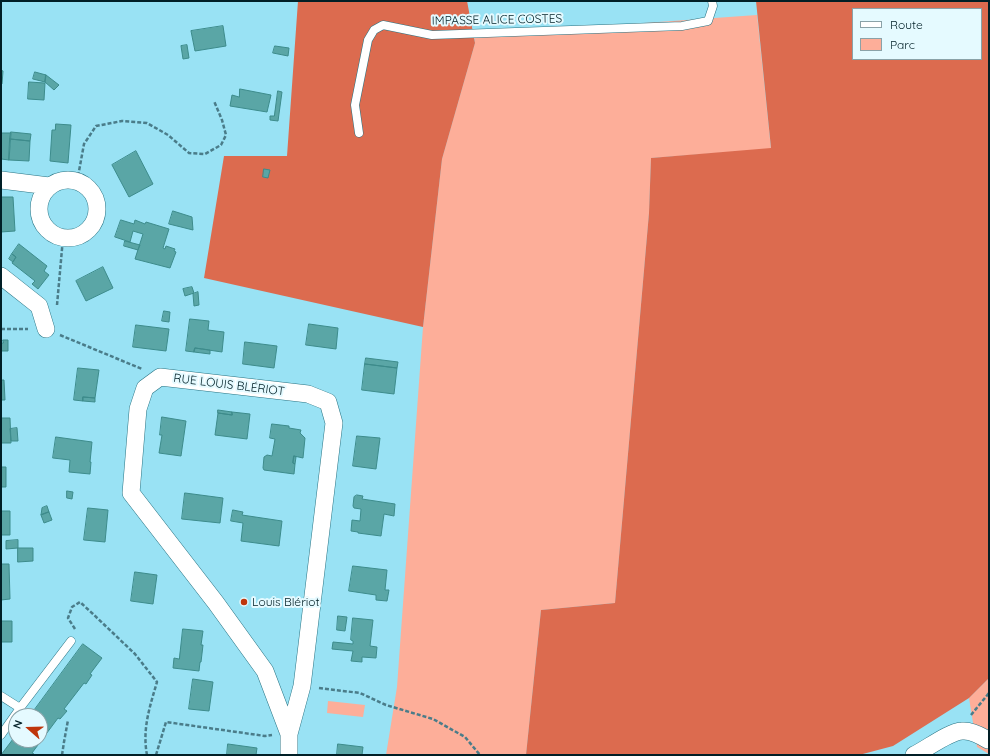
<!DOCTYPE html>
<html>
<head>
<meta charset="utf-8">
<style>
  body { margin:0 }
  #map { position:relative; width:990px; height:756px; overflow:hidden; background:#99e2f4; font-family:Quicksand,sans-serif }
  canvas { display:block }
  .frame { position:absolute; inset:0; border:2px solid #011f26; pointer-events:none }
  .legend { position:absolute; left:852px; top:8px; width:130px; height:52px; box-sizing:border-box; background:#e5faff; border:1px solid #8aa2a8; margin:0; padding:5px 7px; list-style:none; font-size:12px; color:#011f26 }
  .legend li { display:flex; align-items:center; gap:8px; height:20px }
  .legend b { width:20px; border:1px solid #8aa2a8 }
  .north { position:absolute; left:8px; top:708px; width:40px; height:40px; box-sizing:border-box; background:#e5faff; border:1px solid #8aa2a8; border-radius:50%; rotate:290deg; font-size:11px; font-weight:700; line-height:16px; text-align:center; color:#011f26 }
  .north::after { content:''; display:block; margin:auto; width:14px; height:18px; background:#bf360c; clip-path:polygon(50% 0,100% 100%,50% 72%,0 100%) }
</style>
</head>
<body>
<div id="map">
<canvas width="990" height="756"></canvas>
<div class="frame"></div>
<ul class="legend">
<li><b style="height:5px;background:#fff"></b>Route</li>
<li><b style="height:11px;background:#fdae99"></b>Parc</li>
</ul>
<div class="north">N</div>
</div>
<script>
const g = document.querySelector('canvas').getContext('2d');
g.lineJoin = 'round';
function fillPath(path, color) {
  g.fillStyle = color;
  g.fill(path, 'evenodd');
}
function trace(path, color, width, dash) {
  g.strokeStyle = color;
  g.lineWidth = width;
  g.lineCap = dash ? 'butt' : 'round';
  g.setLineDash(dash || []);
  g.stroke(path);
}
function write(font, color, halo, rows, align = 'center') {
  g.font = font + ' Quicksand,sans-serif';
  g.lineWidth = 4;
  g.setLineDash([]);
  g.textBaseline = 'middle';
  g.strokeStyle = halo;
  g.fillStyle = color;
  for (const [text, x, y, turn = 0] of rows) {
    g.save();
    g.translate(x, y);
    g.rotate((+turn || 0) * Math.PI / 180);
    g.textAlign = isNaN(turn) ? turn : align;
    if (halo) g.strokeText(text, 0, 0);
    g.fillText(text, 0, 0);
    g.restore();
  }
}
fillPath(new Path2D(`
  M 757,15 L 771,149 L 651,158 L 649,213 L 615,603 L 541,610 L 526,755 L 386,755 L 397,687 L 423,327 L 442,159 L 475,43 L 474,35 Z
  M 989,678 L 989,754 L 977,747 L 969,698 Z
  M 328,701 L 365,705 L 363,717 L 327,713 Z`), '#fdae99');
fillPath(new Path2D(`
  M 298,1 L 467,1 L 475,43 L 442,159 L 423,327 L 204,278 L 224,156 L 287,156 Z
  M 756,1 L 989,1 L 989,678 L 969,698 L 893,746 L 859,755 L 526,755 L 541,610 L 615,603 L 649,213 L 651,158 L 771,148 ZM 853,9 L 981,9 L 981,59 L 853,59 Z`), '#dc6b4f');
const building = new Path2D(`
  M 223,26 L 226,46 L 195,51 L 191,31 Z
  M 187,45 L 189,58 L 183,59 L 181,46 Z
  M 275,46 L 289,48 L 288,56 L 273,53 Z
  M 1,70 L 3,71 L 2,84 L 1,84 Z
  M 35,72 L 46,75 L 45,82 L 33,79 Z
  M 46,75 L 59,85 L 54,90 L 45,82 Z
  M 29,82 L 45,83 L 44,100 L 28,99 Z
  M 240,89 L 271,95 L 267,112 L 230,106 L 232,95 L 239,97 Z
  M 278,91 L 282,92 L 278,121 L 270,120 L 270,116 L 274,116 Z
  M 56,124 L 71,125 L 68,163 L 50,161 L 52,130 L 55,130 Z
  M 11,132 L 31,134 L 30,141 L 10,139 Z
  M 1,133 L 11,133 L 9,160 L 1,159 Z
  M 10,139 L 30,141 L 29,161 L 9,160 Z
  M 136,151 L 153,184 L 129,197 L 112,165 Z
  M 264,169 L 270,170 L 268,178 L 263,177 Z
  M 1,197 L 13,197 L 15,231 L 1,232 Z
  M 173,211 L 192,217 L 193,230 L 169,224 Z
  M 121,220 L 134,224 L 135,220 L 145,224 L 146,222 L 169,229 L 163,248 L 165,249 L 166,246 L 175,249 L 174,251 L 176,252 L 170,268 L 135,259 L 143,234 L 133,231 L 130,242 L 115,237 Z
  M 125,241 L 140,245 L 138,250 L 124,246 Z
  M 19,244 L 47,266 L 44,271 L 49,275 L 38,289 L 32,284 L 35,281 L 12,263 L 16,257 L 12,254 Z
  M 12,254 L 16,257 L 13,262 L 9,259 Z
  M 103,267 L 113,288 L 86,301 L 76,281 Z
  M 192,287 L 194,293 L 185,296 L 183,289 Z
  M 198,292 L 199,305 L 194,306 L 193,294 Z
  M 164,311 L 170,312 L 169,322 L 162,321 Z
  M 190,319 L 209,321 L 208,330 L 224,332 L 222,352 L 195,348 L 194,352 L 186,351 Z
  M 309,324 L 338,328 L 336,349 L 306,345 Z
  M 136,325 L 169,329 L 166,351 L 133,347 Z
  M 3,340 L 8,340 L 8,351 L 1,351 L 1,343 L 3,343 Z
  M 245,342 L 277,346 L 274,368 L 243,364 Z
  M 195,348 L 210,350 L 210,354 L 194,352 Z
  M 366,358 L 398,362 L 397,368 L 365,364 Z
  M 365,364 L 397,368 L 394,394 L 362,390 Z
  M 78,368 L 99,370 L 95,398 L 83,397 L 83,401 L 74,400 Z
  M 1,380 L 4,380 L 5,400 L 1,400 Z
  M 83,397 L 95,398 L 95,402 L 83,401 Z
  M 218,410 L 232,412 L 232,415 L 218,413 Z
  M 232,412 L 250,414 L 247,439 L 215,435 L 218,413 L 232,415 Z
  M 162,417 L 186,421 L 181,456 L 159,453 L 162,435 L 160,435 Z
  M 1,418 L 10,418 L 11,443 L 1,443 Z
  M 272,424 L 289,426 L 289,428 L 301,430 L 300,433 L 305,438 L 303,458 L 294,456 L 293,463 L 295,464 L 294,474 L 264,470 L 263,468 L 264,457 L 267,455 L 272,456 L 275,439 L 270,438 Z
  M 17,428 L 18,441 L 11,441 L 10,429 Z
  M 357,436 L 380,438 L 376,469 L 353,466 Z
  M 56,437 L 92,442 L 90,462 L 91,462 L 90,474 L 69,472 L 70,460 L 53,458 Z
  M 294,456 L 296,457 L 295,464 L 293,463 Z
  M 1,467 L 6,467 L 6,487 L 1,487 Z
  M 67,491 L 73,492 L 72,499 L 67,498 Z
  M 185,493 L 223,498 L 220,523 L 182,519 Z
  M 357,495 L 363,496 L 362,499 L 395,504 L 394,516 L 384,514 L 381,536 L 358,533 L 358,532 L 351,531 L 352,520 L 360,521 L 361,509 L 354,508 L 353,506 L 354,497 Z
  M 47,506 L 49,512 L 41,515 L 42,508 Z
  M 88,508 L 108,510 L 105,542 L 84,540 Z
  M 233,510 L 243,512 L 242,515 L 282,521 L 279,546 L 241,541 L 243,523 L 231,521 Z
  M 1,511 L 10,511 L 10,535 L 1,535 Z
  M 49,512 L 52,520 L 44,523 L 41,515 Z
  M 18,540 L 18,548 L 6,549 L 6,541 Z
  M 18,548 L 33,548 L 33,561 L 18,562 Z
  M 1,564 L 9,564 L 10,599 L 1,600 Z
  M 353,566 L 387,570 L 385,590 L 389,590 L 387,601 L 376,600 L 376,595 L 349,591 Z
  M 135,572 L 157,575 L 153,604 L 131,601 Z
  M 338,616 L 347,617 L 345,631 L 337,630 Z
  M 353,618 L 373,620 L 370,646 L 377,647 L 376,658 L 362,657 L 362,662 L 351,661 L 353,651 L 332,649 L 333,642 L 353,644 L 353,641 L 351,640 Z
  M 1,621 L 12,621 L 12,642 L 1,642 Z
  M 183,629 L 203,631 L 201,645 L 203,645 L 201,662 L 200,662 L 199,671 L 173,668 L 174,658 L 179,659 Z
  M 83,644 L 102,658 L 90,674 L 92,675 L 86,684 L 84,683 L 64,709 L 67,711 L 60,719 L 58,718 L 32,753 L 34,754 L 34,755 L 1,755 L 16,735 L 16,740 L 40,740 L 40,716 L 30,716 Z
  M 193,679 L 213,682 L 209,711 L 189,709 Z
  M 228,744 L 257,748 L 256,755 L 227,755 Z
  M 338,744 L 363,747 L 362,755 L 337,755 Z`);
fillPath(building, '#5aa6a6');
trace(building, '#3d8b8b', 1);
const lane = new Path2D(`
  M 359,133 L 355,105 L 368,40 L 374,30 L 383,25 L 432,35 L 682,26 L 708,21 L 713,6 L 712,1
  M 1,696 L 20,708
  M 1,735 L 20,708 L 71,641`);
const street = new Path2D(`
  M 1,180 L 49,186
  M39 209a29 29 0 1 1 58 0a29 29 0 1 1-58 0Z
  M 1,276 L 39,306 L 46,329
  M 289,734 L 265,671 L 216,603 L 131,493 L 138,409 L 145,388 L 160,377 L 308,394 L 328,402 L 334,423 L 302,686 L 289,734 L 289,755
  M 914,755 C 927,749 948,732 962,731 C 971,730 980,735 988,740`);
trace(lane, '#287383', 9);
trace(street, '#287383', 18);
trace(new Path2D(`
  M 77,182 L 84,144 L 96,126 L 122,121 L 147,123 L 168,135 L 189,153 L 205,154 L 221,145 L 226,135 L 222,120 L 214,101
  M 57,305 L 63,238
  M 1,329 L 28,329
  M 60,335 L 142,369
  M 75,629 L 68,618 L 72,607 L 80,602 L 93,614 L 135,654 L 157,682 C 150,706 142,729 147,755
  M 319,688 L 360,693 L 386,705 L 433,719 L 465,737 L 480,755
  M 971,715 L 989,693
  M 62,755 L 64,742 L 68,720
  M 156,755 L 166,722 L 265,736 L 272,735`), '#4a7c89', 2.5, [4, 2]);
trace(lane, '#fff', 8);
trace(street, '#fff', 17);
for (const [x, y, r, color] of [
  [244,602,4,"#bf360c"]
]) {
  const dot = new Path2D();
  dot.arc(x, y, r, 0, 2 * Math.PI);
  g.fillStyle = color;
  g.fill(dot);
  trace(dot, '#e5faff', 1.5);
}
write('12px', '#011f26', '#e5faff', [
  ["IMPASSE ALICE COSTES",497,20,-1],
  ["RUE LOUIS BLÉRIOT",229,385,7]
]);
write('12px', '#011f26', '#e5faff', [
  ["Louis Blériot",252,602]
], 'left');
</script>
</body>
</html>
